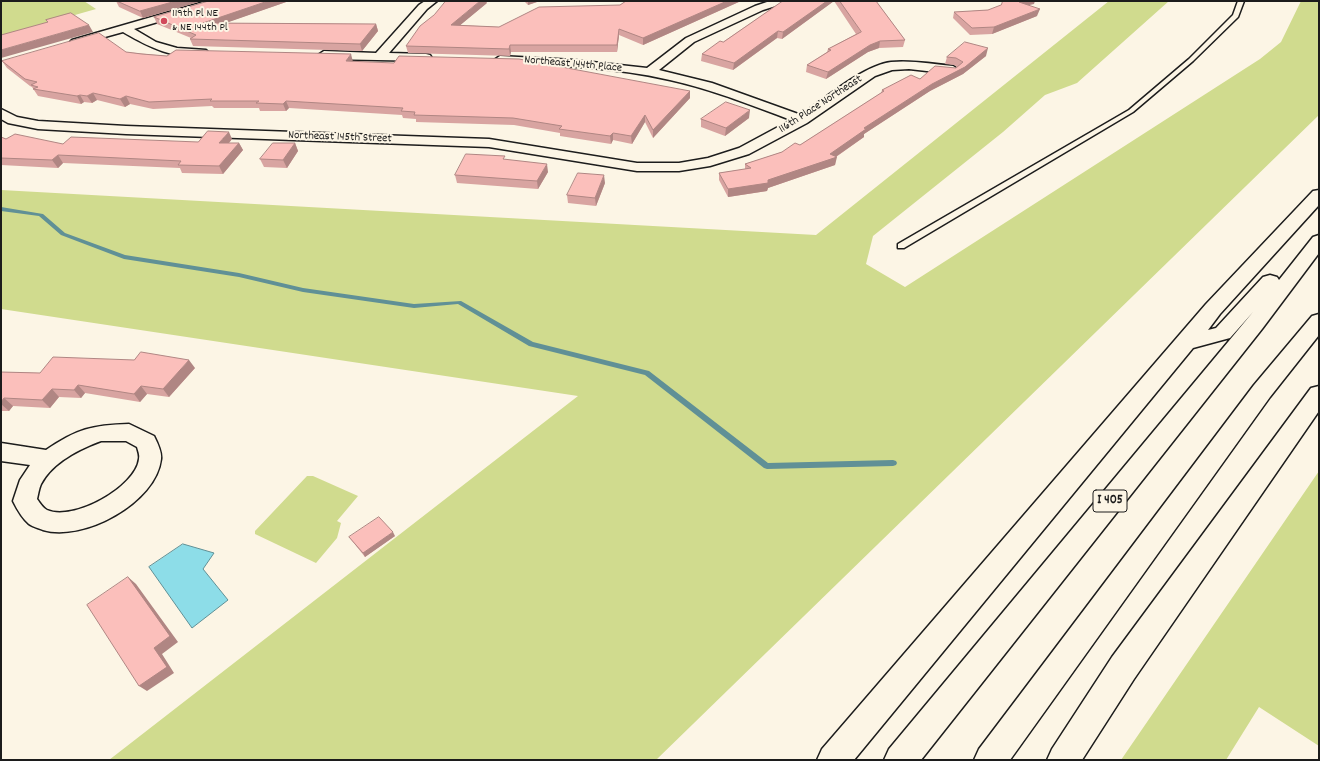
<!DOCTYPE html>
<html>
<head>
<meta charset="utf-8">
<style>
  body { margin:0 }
  #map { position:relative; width:1320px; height:761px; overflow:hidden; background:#fcf5e5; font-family:Dekko,sans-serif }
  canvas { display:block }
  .frame { position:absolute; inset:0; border:2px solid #1c1c1c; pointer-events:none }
</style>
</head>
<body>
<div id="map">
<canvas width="1320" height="761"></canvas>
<div class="frame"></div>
</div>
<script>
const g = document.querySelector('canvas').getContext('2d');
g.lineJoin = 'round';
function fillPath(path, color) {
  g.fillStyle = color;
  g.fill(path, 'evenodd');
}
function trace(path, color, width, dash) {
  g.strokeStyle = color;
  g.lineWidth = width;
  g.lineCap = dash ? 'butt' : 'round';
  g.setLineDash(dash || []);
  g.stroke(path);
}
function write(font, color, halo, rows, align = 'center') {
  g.font = font + ' Dekko,sans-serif';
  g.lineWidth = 4;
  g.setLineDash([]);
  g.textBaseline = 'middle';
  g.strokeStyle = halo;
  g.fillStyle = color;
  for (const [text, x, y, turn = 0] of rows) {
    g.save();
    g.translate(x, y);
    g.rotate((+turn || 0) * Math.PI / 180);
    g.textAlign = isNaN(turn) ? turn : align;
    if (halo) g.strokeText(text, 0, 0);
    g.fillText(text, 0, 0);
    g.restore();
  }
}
fillPath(new Path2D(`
  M 1,1 L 84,1 L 96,9 L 1,36 Z
  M 1109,1 L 1169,1 L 1077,83 L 1045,95 L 1003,132 L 873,236 L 866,264 L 905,287 L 1260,59 L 1281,42 L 1301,1 L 1319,1 L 1319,115 L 656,760 L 109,760 L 578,396 L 1,309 L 1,190 L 816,235 Z
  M 1319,471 L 1319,746 L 1259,707 L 1226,760 L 1121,760 Z
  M 307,476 L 313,476 L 358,496 L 337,521 L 341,523 L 337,538 L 316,563 L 255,534 L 255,531 Z`), '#d0db8e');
const water = new Path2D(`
  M 183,544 L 214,553 L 203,569 L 228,600 L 192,628 L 149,567 Z`);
fillPath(water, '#8ddde8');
trace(water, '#609096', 1);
fillPath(new Path2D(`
  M 1,207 L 43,214 L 65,233 L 125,255 L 239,273 L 303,288 L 414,304 L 461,301 L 533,342 L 649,371 L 768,463 L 893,460 L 896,461 L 897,463 L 896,465 L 893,466 L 767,469 L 764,468 L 645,375 L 529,346 L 458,304 L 414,308 L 303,292 L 239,277 L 124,259 L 61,235 L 39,216 L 1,211 Z`), '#609096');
const service = new Path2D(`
  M 1238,1 L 1244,1 L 1238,17 L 1193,61 L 1133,112 L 904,248 L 898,248 L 898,244 L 1129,110 L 1189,59 L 1233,15 Z`);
const minor = new Path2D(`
  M 207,1 L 223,1 L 222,3 L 134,29 L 156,42 L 177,48 L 206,50 L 208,52 L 206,54 C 177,62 147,46 123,32 L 76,45 L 70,42 L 72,40 Z
  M 425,1 L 437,1 L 427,9 L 389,53 L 426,54 L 430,55 L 432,58 L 430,61 L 324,59 L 318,55 L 324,51 L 376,53 L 419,5 Z
  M 770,1 L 786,1 L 785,3 L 763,10 L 694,42 L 659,70 L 712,83 L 801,115 C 824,99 864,65 891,62 C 912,60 933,64 953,66 L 959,70 L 953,74 L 909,69 L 892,70 L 875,76 L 807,123 L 749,154 L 710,166 L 679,171 L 637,171 L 489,147 L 126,134 L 38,129 L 8,123 L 1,119 L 1,109 L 17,117 L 38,121 L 126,126 L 489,139 L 637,163 L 679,163 L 708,158 L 739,148 L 791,120 C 751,105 711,89 670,80 C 614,67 556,65 500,64 L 494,60 L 500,56 L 574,60 L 647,68 L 686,38 L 755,6 Z
  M 129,424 L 154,436 C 157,442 162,452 161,459 C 156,503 83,542 43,530 C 39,528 33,527 29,524 C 22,518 17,509 13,501 L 20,480 L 30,465 L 1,461 L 1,443 L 46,450 C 77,429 92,425 129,424 ZM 101,441 L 126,441 L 137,447 C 138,451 140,455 139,459 C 136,487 73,522 47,510 C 43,508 40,503 37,499 C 38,495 39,488 41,484 C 52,463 79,449 101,441 Z`);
const motorway = new Path2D(`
  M 1319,190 L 1319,205 L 1220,314 L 1208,330 L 1216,328 L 1263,277 L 1270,275 L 1277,277 L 1279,280 L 1313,237 L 1319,235 L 1319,253 L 1262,329 L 921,760 L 884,760 L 889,749 L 1253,312 L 1230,338 L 1193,348 L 854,760 L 817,760 L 822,749 L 1206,304 L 1313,191 Z
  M 1319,314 L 1319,335 L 1270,397 L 1010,760 L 974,760 L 979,749 L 1254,385 L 1312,316 Z
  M 1319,386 L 1319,411 L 1134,679 L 1082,760 L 1047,760 L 1052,749 L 1112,657 L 1311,388 Z`);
trace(service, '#1c1c1c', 3);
trace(minor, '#1c1c1c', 3);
trace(motorway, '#1c1c1c', 3);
fillPath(service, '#fcf5e5');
fillPath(minor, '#fcf5e5');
fillPath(motorway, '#fcf5e5');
fillPath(new Path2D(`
  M 116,1 L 202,1 L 143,18 L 119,7 Z
  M 209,1 L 289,1 L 225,23 L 376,24 L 378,31 L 362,51 L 193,46 L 190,39 L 191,38 L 157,24 L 154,17 Z
  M 524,1 L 540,1 L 528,5 Z
  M 626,1 L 741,1 L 643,45 L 619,35 L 617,52 L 511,52 L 510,56 L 408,53 L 406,46 L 487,3 L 460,25 L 499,27 L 620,5 Z
  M 783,1 L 876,1 L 905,40 L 903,47 L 879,48 L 868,52 L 826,79 L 806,72 L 807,65 L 827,52 L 828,49 L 856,34 L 834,1 L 782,39 L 777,38 L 733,70 L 701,61 L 702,54 L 723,42 Z
  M 1034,4 L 1028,5 L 1037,16 L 992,34 L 970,35 L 953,18 L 954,12 L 988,10 Z
  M 126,52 L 167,56 L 353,61 L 690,98 L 653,138 L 645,122 L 632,144 L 613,140 L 611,144 L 560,136 L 560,133 L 514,125 L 416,122 L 416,119 L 403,118 L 402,115 L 289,108 L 286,111 L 260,111 L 259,108 L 214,108 L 212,106 L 153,109 L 130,104 L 125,107 L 97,100 L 92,103 L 84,102 L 81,104 L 38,96 L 32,87 L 30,86 L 7,68 L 2,61 Z
  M 986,56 L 963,74 L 930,91 L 864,134 L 864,137 L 836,157 L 835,165 L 768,188 L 767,191 L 728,197 L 719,180 L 719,173 L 745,169 L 745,164 L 782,152 L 800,145 L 881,93 L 882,90 L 956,68 L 957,67 L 954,65 L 945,64 L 947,57 Z
  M 749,118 L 725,136 L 701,127 L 701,119 Z
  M 1,137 L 6,139 L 63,144 L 198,142 L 232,139 L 229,143 L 239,143 L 243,150 L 223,174 L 182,173 L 180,168 L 63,163 L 58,168 L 1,165 Z
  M 295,143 L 298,151 L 287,168 L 264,167 L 260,159 Z
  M 505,159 L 548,172 L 538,189 L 457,183 L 455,175 Z
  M 605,183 L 596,206 L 568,203 L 567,195 Z
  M 195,368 L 169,397 L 147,394 L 140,402 L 85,393 L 81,398 L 59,397 L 50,408 L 13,406 L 9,411 L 1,411 L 1,372 L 40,373 Z
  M 395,536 L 365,557 L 349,537 Z`), '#d8a4a1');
fillPath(new Path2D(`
  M 176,1 L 202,1 L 143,18 L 140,11 Z
  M 268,1 L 289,1 L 206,30 L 203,23 Z
  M 480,1 L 486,1 L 487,3 L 452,32 L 451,25 Z
  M 528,1 L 540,1 L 528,5 Z
  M 727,1 L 741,1 L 643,45 L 643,38 Z
  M 827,1 L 834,1 L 782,39 L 783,32 Z
  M 1021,1 L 1035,1 L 1034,4 L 1016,8 L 1019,2 Z
  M 1040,9 L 1037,16 L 992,34 L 994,27 Z
  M 376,24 L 378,31 L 362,51 L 360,44 Z
  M 89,25 L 93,32 L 1,58 L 1,50 Z
  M 619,29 L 619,35 L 617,52 L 617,45 Z
  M 778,31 L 777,38 L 733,70 L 734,63 Z
  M 880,41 L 879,48 L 868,52 L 826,79 L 828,72 L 870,45 Z
  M 510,45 L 511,52 L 510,56 L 509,49 Z
  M 988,48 L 986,56 L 963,74 L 930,91 L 864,134 L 864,137 L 834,158 L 837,157 L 835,165 L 768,188 L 767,191 L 728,197 L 728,189 L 768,180 L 830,154 L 864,128 Z
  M 351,54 L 353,62 L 346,61 Z
  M 690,91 L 690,98 L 653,138 L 653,130 Z
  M 93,93 L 97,100 L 92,103 L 87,96 Z
  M 80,95 L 84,102 L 81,104 L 77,96 Z
  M 126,96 L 130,104 L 125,107 L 120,99 Z
  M 286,101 L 289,108 L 286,111 L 283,104 Z
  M 750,110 L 749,118 L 725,136 L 726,128 Z
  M 645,115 L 645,122 L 632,144 L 631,136 Z
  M 229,132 L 232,139 L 223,150 L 219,143 Z
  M 613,133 L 613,140 L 611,144 L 610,136 Z
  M 239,143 L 243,150 L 223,174 L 219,166 Z
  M 295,143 L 298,151 L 287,168 L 283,160 Z
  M 58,155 L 63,163 L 58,168 L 52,160 Z
  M 547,164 L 548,172 L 538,189 L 537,181 Z
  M 604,175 L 605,183 L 596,206 L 595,198 Z
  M 189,360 L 195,368 L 169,397 L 163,389 Z
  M 78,385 L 85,393 L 81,398 L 74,390 Z
  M 141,386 L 147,394 L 140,402 L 134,394 Z
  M 52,389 L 59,397 L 50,408 L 42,400 Z
  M 4,398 L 13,406 L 9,411 L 1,404 L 1,402 Z
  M 393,532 L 395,536 L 365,557 L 363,553 Z
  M 128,577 L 136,584 L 178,642 L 162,654 L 174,673 L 147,691 L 139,686 L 154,648 Z`), '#b08683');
const building = new Path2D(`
  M 117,1 L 176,1 L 140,11 Z
  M 209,1 L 268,1 L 203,23 L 376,24 L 360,44 L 190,39 L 196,35 L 154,17 Z
  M 446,1 L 480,1 L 451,25 L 499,27 L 539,7 L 620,5 L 626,1 L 727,1 L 643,38 L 619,29 L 617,45 L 510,45 L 509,49 L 406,46 L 420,26 L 434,15 Z
  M 783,1 L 827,1 L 783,32 L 778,31 L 734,63 L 702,54 L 720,41 L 723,42 Z
  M 840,1 L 876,1 L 905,40 L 880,41 L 870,45 L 828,72 L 807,65 L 831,50 L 828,49 L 861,32 Z
  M 1003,1 L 1021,1 L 1019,2 L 1040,9 L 994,27 L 972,28 L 954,12 L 988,10 L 1001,5 Z
  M 71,13 L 89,25 L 1,50 L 1,35 L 48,22 L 46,20 Z
  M 99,33 L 126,52 L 142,54 L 167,56 L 176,50 L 351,54 L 346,61 L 394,63 L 399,56 L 519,59 L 690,91 L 653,130 L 645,115 L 631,136 L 613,133 L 610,136 L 559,129 L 562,126 L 513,118 L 414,115 L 415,112 L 401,111 L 403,108 L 286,101 L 283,104 L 256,103 L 259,101 L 210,101 L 212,99 L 149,102 L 126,96 L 120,99 L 93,93 L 87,96 L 80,95 L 77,96 L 33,89 L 38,87 L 31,85 L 37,82 L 25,79 L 2,61 Z
  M 965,42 L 988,48 L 965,67 L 932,84 L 864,128 L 866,129 L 830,154 L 837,157 L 768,180 L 768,183 L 728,189 L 719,173 L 751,168 L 745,164 L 782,152 L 795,143 L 800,145 L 884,91 L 882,90 L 911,75 L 920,79 L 935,66 L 956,68 L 963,62 L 956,58 L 947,57 Z
  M 726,102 L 750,110 L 726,128 L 701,119 Z
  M 208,131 L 229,132 L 219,143 L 239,143 L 219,166 L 178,165 L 181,161 L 58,155 L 52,160 L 1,158 L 1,137 L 6,139 L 15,134 L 63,144 L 71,137 L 198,142 Z
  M 273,143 L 295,143 L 283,160 L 260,159 Z
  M 466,154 L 505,156 L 503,159 L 547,164 L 537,181 L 455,175 Z
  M 578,173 L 604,175 L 595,198 L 567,195 Z
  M 141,352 L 189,360 L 163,389 L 141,386 L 134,394 L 78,385 L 74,390 L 52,389 L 42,400 L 4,398 L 1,402 L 1,372 L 40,373 L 53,357 L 134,360 Z
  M 379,517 L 393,532 L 363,553 L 349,537 Z
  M 128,577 L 170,636 L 154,648 L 167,667 L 139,686 L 87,605 Z`);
fillPath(building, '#fbbfbb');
trace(building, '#b08683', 1);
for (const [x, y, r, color] of [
  [164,21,4,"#d1495b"]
]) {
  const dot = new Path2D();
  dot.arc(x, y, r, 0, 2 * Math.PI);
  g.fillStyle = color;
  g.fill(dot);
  trace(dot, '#fcf5e5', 1.5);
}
write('12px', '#1c1c1c', '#fcf5e5', [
  ["119th Pl NE",172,14],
  ["& NE 144th Pl",172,28]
], 'left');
write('12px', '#1c1c1c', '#fcf5e5', [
  ["Northeast 144th Place",573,65,5],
  ["116th Place Northeast",821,105,-33],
  ["Northeast 145th Street",340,138,2]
]);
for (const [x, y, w] of [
  [1110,501,34]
]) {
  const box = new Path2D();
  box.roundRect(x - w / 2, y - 11, w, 22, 3);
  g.fillStyle = '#fcf5e5';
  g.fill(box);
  trace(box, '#1c1c1c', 1);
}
write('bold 13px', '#1c1c1c', null, [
  ["I 405",1110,501]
]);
</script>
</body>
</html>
